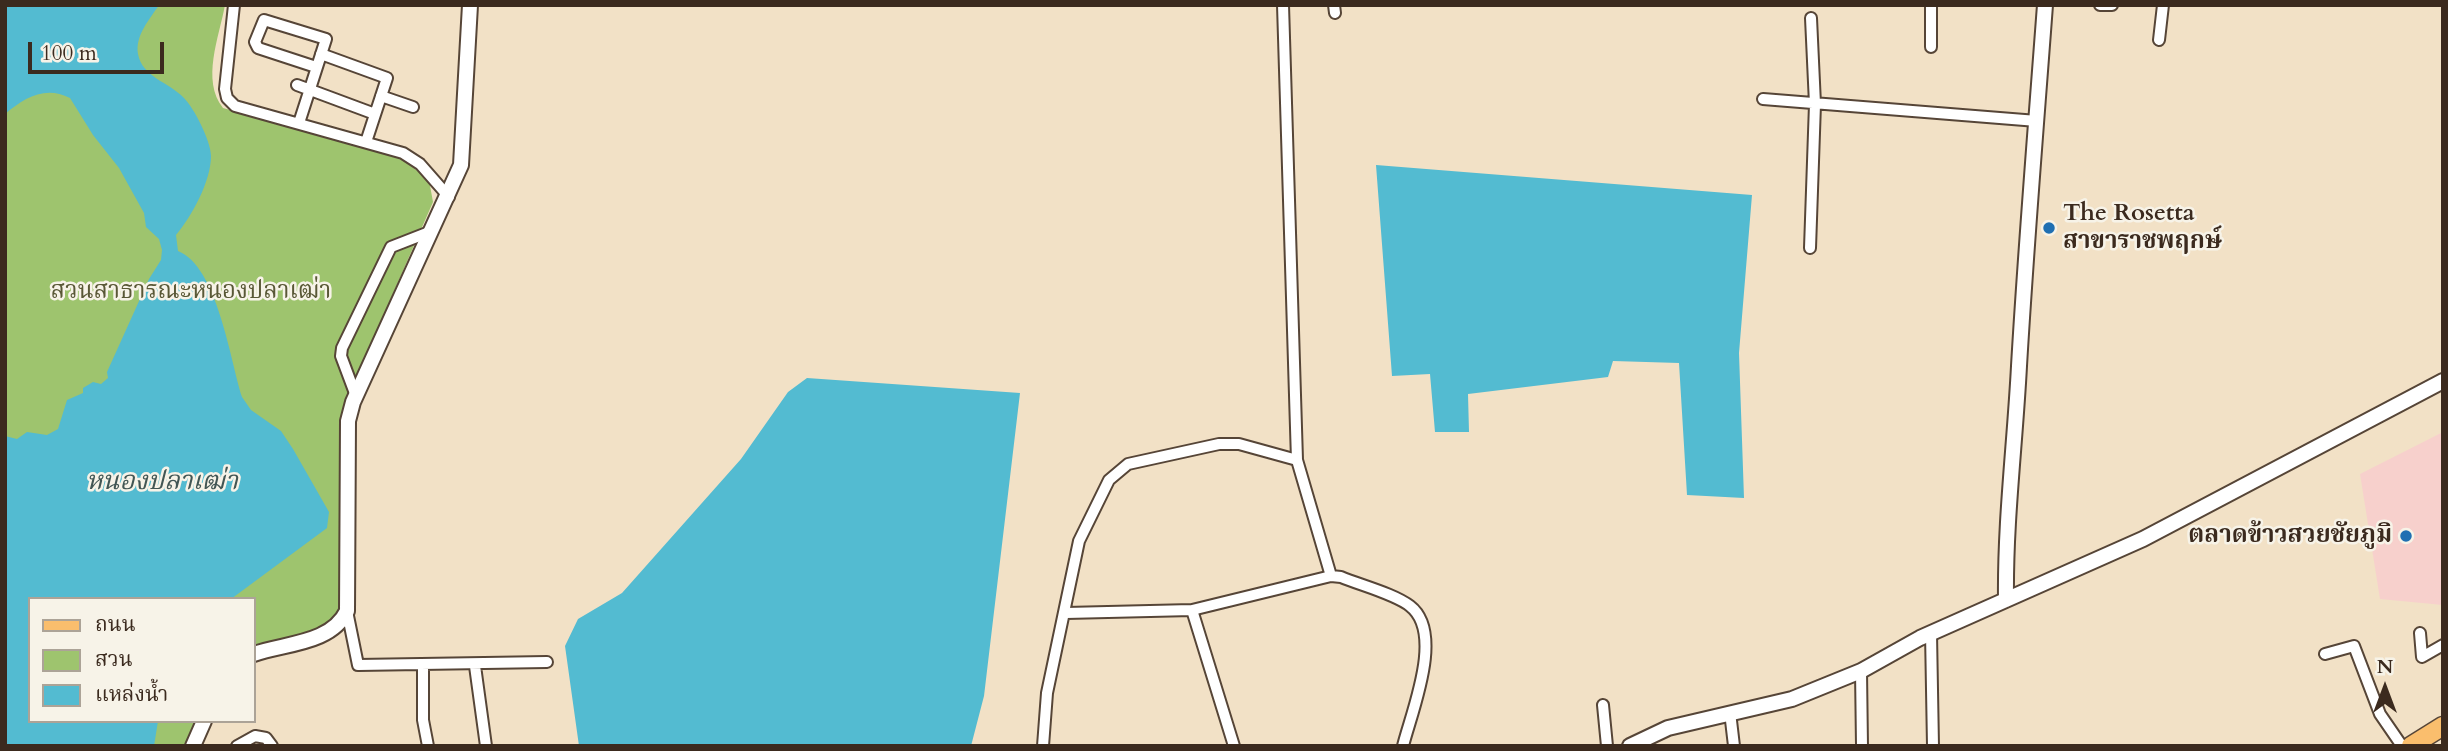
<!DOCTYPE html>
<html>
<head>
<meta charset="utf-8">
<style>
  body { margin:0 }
  #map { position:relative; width:2448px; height:751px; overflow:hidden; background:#f2e1c6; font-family:Cardo,"Noto Serif Thai",serif }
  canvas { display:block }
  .frame { position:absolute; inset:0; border:7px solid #3b2a1e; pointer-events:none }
  .legend { position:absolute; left:28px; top:597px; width:228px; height:126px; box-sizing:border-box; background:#f7f3e8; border:2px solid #aca397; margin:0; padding:9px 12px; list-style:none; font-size:21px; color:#3b2a1e }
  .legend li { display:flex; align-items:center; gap:14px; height:35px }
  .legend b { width:35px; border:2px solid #aca397 }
  .north { position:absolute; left:2350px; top:653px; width:70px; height:70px; -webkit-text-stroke:5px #f7f3e8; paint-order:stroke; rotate:0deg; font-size:19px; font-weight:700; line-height:28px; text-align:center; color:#3b2a1e }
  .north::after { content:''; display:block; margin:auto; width:24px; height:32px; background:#3b2a1e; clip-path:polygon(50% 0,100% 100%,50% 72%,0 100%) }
  .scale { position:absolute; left:28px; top:42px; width:136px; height:32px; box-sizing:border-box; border:4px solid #3b2a1e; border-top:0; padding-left:9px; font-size:21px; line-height:24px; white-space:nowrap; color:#3b2a1e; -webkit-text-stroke:5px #f7f3e8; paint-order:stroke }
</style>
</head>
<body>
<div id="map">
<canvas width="2448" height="751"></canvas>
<div class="frame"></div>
<ul class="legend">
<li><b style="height:9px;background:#fabe6d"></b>ถนน</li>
<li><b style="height:19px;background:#9ec46e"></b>สวน</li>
<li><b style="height:19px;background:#53bbd1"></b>แหล่งน้ำ</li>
</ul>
<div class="north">N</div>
<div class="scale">100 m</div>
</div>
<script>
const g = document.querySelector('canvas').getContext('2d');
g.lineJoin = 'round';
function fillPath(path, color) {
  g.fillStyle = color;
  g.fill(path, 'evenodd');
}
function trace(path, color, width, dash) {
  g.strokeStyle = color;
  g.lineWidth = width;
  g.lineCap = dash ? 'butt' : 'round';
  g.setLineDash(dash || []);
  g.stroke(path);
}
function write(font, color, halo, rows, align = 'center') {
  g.font = font + ' Cardo,"Noto Serif Thai",serif';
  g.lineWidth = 5;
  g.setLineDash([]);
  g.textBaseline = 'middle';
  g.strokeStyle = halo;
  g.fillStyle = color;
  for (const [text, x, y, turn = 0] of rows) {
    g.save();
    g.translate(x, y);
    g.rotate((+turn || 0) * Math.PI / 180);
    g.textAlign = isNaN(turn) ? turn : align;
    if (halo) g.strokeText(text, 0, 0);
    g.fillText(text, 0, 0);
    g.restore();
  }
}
fillPath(new Path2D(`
  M 2443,432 L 2443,605 L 2380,599 L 2360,474 Z`), '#f7d0cc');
fillPath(new Path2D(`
  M 5,5 L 225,5 C 219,38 201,80 223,108 L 400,157 L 429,180 L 433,202 L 347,399 L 342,605 L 329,629 L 254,650 L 254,599 L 30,599 L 30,721 L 200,721 L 190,746 L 5,746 Z`), '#9ec46e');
fillPath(new Path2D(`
  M 5,5 L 159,5 C 150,19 135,35 138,54 C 142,77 169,82 184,98 C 194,108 211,141 211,156 C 211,181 192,216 176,235 L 178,251 C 217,266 230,359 242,397 L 251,410 L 281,431 L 293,449 L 329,512 L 327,528 L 231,599 L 30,599 L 30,721 L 158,721 L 154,746 L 5,746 L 5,436 L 17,439 L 27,432 L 47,435 L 58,429 L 67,400 L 83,393 L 83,388 L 93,382 L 101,384 L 108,378 L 107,372 L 149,279 L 161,260 L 162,250 L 159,239 L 146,227 L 144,213 L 119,168 L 93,135 L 70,98 C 45,85 24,98 5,114 Z
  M 1376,165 L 1752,195 L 1739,353 L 1744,498 L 1687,495 L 1679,363 L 1613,361 L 1608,377 L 1468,394 L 1469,432 L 1435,432 L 1430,374 L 1392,376 Z
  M 807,378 L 1020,393 L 984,696 L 971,746 L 579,746 L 565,646 L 578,619 L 622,593 L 741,459 L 788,392 Z`), '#53bbd1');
const minor = new Path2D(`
  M 234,5 L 225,89 L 227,98 L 235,106 L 403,153 L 420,164 L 449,197
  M 1283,5 L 1297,460 L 1331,576
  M 1334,5 L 1335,13
  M 2100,5 L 2112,5
  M 2159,40 L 2163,5
  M 1931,47 L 1931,5
  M 321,54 L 387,78 L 366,142
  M 297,85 L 375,114
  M 381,96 L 413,107
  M 1763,99 L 2037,121
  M 299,123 L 326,39 L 264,20 L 255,42 L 258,48 L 316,67
  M 1810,248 L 1815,104 L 1811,18
  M 356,396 L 341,356 L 342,348 L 391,247 L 432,231
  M 1192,610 L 1234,746
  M 347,611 L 358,665 L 547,662
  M 1066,613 L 1192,610 L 1331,576 L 1341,577 C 1360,585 1395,594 1410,606 C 1445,633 1411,713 1403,746
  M 1931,633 L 1933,746
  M 2420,633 L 2422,657 L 2443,645
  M 2325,654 L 2354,646 L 2380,714 L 2402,746
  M 423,665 L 423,720 L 428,746
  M 475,666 L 486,746
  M 1861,671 L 1862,746
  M 1603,705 L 1607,746
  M 1730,712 L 1734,746
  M 237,746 L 255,736 L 266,738 L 272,746
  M 1043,746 L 1047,693 L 1079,541 L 1109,480 L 1128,464 L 1219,444 L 1239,444 L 1297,460`);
const tertiary = new Path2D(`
  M 2006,600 C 2005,521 2015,444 2019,366 C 2026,246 2036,126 2045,5
  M 254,654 C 285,643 331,644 347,611 L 348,421 L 353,402 L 461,165 L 470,5
  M 193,746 L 204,721
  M 1630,746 L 1668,728 L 1792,699 L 1861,671 L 1920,638 L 2143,539 L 2443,381`);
const primary = new Path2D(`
  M 2411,746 L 2443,726`);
trace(minor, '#564537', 14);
trace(tertiary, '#564537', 18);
trace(primary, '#564537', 21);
trace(minor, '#fff', 10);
trace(tertiary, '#fff', 14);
trace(primary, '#fabe6d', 18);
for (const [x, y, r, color] of [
  [2049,228,7,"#1f6fb2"],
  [2406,536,7,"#1f6fb2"]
]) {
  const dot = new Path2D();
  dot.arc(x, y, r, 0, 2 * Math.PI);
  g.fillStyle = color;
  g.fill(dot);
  trace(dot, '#f7f3e8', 2.5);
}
write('bold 24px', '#3b2a1e', '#f7f3e8', [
  ["The Rosetta",2063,214],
  ["สาขาราชพฤกษ์",2063,242],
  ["ตลาดข้าวสวยชัยภูมิ",2392,536,"right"]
], 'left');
write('24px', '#595836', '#f7f3e8', [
  ["สวนสาธารณะหนองปลาเฒ่า",191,292]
]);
write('italic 26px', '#425654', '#f7f3e8', [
  ["หนองปลาเฒ่า",162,483]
]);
</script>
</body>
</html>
